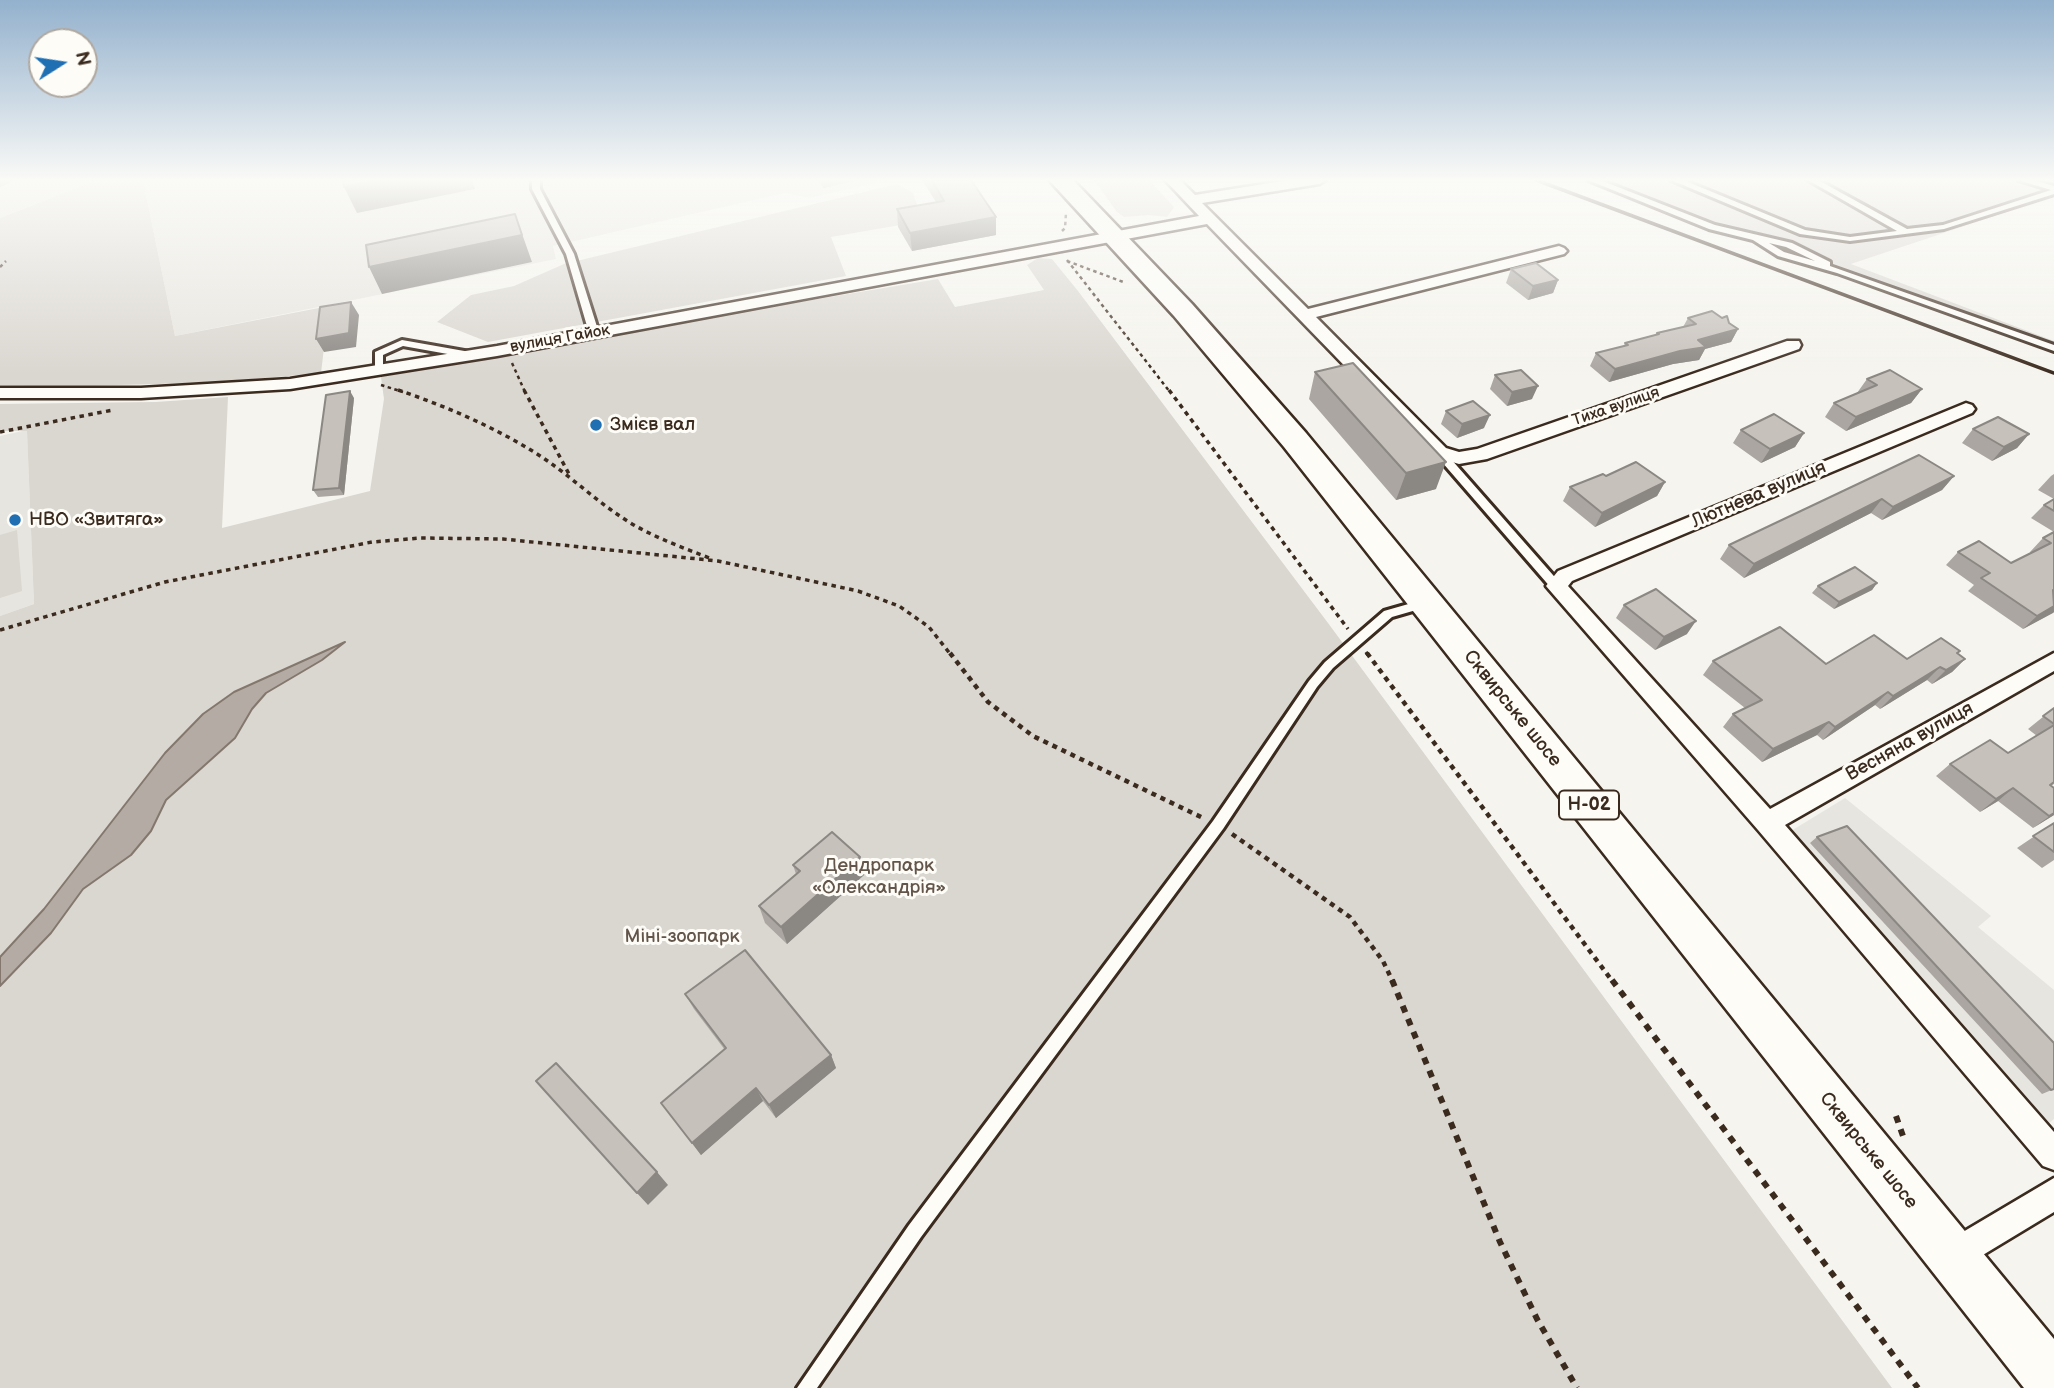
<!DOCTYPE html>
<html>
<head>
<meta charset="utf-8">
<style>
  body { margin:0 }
  #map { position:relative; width:2054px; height:1388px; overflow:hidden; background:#f5f4ee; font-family:"Balsamiq Sans",sans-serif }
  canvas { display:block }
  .north { position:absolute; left:28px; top:28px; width:70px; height:70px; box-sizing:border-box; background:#fdfcf7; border:2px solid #afa8a0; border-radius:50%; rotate:78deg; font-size:19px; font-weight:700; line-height:28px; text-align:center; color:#3b2a1e }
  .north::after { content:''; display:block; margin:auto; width:24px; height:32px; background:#1f6fb2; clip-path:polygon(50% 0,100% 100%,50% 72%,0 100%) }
</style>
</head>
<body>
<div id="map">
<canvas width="2054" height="1388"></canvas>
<div class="north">N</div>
</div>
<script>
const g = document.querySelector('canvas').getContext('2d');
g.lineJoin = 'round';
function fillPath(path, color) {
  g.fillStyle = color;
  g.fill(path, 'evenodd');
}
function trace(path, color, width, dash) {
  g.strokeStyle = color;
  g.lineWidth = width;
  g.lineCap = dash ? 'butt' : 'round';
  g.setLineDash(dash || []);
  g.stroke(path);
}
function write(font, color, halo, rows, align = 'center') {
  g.font = font + ' "Balsamiq Sans",sans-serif';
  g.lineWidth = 6;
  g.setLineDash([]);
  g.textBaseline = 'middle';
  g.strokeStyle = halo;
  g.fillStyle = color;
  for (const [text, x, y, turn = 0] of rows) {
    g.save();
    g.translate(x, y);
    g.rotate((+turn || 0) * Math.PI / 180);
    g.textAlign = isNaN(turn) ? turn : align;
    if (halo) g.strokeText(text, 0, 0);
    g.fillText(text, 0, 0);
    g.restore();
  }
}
fillPath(new Path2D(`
  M 0,180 L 97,180 L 0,218 Z
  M 143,180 L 888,180 L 810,198 L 785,193 L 553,246 L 556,259 L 175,336 Z
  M 27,430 L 34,604 L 0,616 L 0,436 Z
  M 1845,798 L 1991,916 L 1978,927 L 2054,990 L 2054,1119 L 2047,1125 L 1790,837 L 1791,831 Z`), '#e7e5df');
fillPath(new Path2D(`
  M 97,180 L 143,180 L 175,336 L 329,306 L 321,373 C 212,384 110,387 0,385 L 0,218 Z
  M 1094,180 L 1149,180 L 1174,207 L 1167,217 L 1149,215 L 1124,217 L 1117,212 Z
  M 1596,180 L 2054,180 L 2054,196 L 1851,264 L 2054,341 L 2054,349 Z
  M 897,184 L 913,193 L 921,215 L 912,223 L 831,237 L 846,276 L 488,342 L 437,322 L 471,295 L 514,286 L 564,264 Z
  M 1038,258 L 1052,259 L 1078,291 L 1328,623 L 1892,1388 L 0,1388 L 0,616 L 34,604 L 27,431 L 0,431 L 0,404 L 156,402 L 228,397 L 222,528 L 370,491 L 384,399 L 381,377 L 721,315 L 938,279 L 955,307 L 1044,290 L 1027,265 Z
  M 17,530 L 22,591 L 0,598 L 0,535 Z`), '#dad6d0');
const water = new Path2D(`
  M 345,642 L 322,660 L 266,693 L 252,709 L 235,738 L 166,800 L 151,831 L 131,855 L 83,889 L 51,933 L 0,986 L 0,957 L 44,909 L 165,753 L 203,714 L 234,692 Z`);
fillPath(water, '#b4aca4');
trace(water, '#84786e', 2);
const service = new Path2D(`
  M 532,180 L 540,180 L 540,189 L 574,254 L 599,333 L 597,335 L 591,335 L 589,333 L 566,254 L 532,189 Z
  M 1588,180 L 1600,180 L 1715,225 L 1792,243 L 1830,262 L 1830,266 L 2054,345 L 2054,351 L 1837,273 L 1778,256 L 1753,240 L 1709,229 ZM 1769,243 L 1786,247 L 1815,261 L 1784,252 Z
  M 1671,180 L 1683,180 L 1805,230 L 1850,237 L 1897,231 L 1808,180 L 1818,180 L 1907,229 L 1943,225 L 2051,190 L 2018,180 L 2033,180 L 2054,186 L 2054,194 L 1944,229 L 1850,241 L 1800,234 Z
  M 402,340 L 470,352 L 475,355 L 470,358 L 403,346 L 383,355 L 383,371 L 381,373 L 375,373 L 375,352 Z
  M 1439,449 L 1443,450 L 1560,583 L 1562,586 L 1560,589 L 1552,589 L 1435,454 L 1434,452 Z
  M 1426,599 L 1432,603 L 1430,606 L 1392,617 L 1333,668 L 1317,687 L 1223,829 L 921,1237 L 817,1388 L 797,1388 L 909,1225 L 1213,821 L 1309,681 L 1325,662 L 1384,611 Z`);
const minor = new Path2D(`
  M 1165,180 L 1180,180 L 1195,195 L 1289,180 L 1326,180 L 1319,184 L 1202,203 L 1308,309 L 1559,246 L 1564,248 L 1567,251 L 1564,254 L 1316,317 L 1446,448 L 1459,452 L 1477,449 L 1787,341 L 1799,341 L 1801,345 L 1799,349 L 1487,459 L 1459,464 L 1432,456 L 1207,224 L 497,356 L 290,389 L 141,398 L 0,398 L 0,388 L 141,388 L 290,379 L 497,346 L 1199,216 Z
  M 1966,403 L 1972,405 L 1975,409 L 1972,413 L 1572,581 L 1568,586 L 1770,809 L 2054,653 L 2054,671 L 1785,825 L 2054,1132 L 2054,1170 L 2043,1166 L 1758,830 L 1546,586 L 1558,571 Z
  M 2054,1178 L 2054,1212 L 1963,1267 L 1952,1272 L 1941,1267 L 1936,1256 L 1941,1245 Z`);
const primary = new Path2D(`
  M 1049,180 L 1073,180 L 1192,304 L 1306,433 L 2054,1339 L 2054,1388 L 2024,1388 L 1284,447 L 1174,316 Z`);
trace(service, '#3b2a1e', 6);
trace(minor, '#3b2a1e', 5);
trace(primary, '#3b2a1e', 5);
trace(new Path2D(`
  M 1062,231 L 1065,228 L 1066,213
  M 1067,260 L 1170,392
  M 1067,261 L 1126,283
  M 0,267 L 6,261
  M 512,363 L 525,392
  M 381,385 L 403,392`), '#3b2a1e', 2.5, [3.5, 3.5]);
trace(new Path2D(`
  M 398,390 C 445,406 492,426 534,452 C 568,473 595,501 629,522 C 655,538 684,548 712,559
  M 524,390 L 569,474
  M 1169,390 L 1348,629
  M 0,432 L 113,410
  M 0,630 L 165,582 L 372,542 L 421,538 L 503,539 L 718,561 L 858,591 L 899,606 L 929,627 L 951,655
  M 1366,652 L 1368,655`), '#3b2a1e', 3.5, [4.5, 4.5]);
trace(new Path2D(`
  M 950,653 L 988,702 L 1033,736 L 1203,818
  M 1367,653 L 1613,982
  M 1232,834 L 1350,917 L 1383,961 L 1393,982`), '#3b2a1e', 4.5, [5, 5]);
trace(new Path2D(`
  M 1392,980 L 1500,1242 L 1537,1319 L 1577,1388
  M 1612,980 L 1918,1388
  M 1896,1116 L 1904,1139`), '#3b2a1e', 6, [7, 7]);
fillPath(service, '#fdfcf7');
fillPath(minor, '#fdfcf7');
fillPath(primary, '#fdfcf7');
trace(new Path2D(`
  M 1536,180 L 2054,373`), '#3b2a1e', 3.5);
fillPath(new Path2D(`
  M 818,180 L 859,180 L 823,188 Z
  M 922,180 L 971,180 L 996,235 L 912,251 L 898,227 L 897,209 L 936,202 Z
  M 1511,269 L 1558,280 L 1553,293 L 1528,300 L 1506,283 Z
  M 1688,318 L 1729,323 L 1738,329 L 1731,342 L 1705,349 L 1699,360 L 1673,364 L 1609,382 L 1590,366 L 1596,353 L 1624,346 L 1625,343 L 1656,335 L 1657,333 L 1683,327 Z
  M 1315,372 L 1436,489 L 1396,500 L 1309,399 Z
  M 1495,375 L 1532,399 L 1507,406 L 1490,389 Z
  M 1867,379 L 1922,389 L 1911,403 L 1846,431 L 1825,417 L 1834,403 L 1857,393 Z
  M 354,398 L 344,495 L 318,497 L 313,490 Z
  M 1446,411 L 1484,428 L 1457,438 L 1441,424 Z
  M 1973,429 L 2029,434 L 2017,448 L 1992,461 L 1962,443 Z
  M 1741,430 L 1804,433 L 1795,447 L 1761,463 L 1733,443 Z
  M 2054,474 L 2054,612 L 2023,629 L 1968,591 L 1974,585 L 1946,565 L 1958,552 L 2011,563 L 2031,553 L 2030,552 L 2043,538 L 2054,532 L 2031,518 L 2044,505 L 2054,499 L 2038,490 L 2051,476 Z
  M 1606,476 L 1665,482 L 1657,496 L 1595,527 L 1563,501 L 1570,487 Z
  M 1954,476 L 1942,490 L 1882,520 L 1871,513 L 1744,578 L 1720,559 L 1729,545 Z
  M 1877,583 L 1872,590 L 1834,609 L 1812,593 L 1818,586 Z
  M 1624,605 L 1687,634 L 1655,650 L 1616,618 Z
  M 1960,651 L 1958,654 L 1965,659 L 1952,672 L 1932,684 L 1927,680 L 1880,709 L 1875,705 L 1823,740 L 1817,735 L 1762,762 L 1723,727 L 1733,714 L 1745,708 L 1703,675 L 1713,661 L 1826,664 L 1907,659 Z
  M 2054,708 L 2054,784 L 2051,786 L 2054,815 L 2033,828 L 1998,801 L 1980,812 L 1936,776 L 1950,764 L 2008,753 L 2037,736 L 2028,729 Z
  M 2054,823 L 2054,860 L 2042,868 L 2017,848 Z
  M 1817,837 L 2054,1089 L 2042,1094 L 1810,843 Z
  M 860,857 L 864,875 L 787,944 L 765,923 L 759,906 L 796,874 L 793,865 Z
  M 685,994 L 831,1055 L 836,1068 L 776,1118 L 763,1101 L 701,1155 L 661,1103 L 725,1050 L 694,1009 Z`), '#aba6a1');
fillPath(new Path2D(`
  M 0,180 L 17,180 L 0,187 Z
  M 379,180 L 472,180 L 475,189 L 357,213 L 344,187 Z
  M 822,180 L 859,180 L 823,188 Z
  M 515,214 L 532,262 L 382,294 L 369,267 Z
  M 996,217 L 996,235 L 912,251 L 910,233 Z
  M 1558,280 L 1553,293 L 1528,300 L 1533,286 Z
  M 351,302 L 359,315 L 356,347 L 324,352 L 316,339 Z
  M 1738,329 L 1731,342 L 1705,349 L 1699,360 L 1673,364 L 1609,382 L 1615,369 L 1698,340 Z
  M 1538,386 L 1532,399 L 1507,406 L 1512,392 Z
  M 1922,389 L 1911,403 L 1846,431 L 1856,417 Z
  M 350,391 L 354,398 L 344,495 L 339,488 Z
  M 1490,415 L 1484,428 L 1457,438 L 1462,424 Z
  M 1804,433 L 1795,447 L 1761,463 L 1770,449 Z
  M 2029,434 L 2017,448 L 1992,461 L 2004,447 Z
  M 1446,462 L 1436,489 L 1396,500 L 1406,473 Z
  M 1954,476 L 1942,490 L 1882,520 L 1893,507 Z
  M 1665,482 L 1657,496 L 1595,527 L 1602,513 Z
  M 1882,499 L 1871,513 L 1744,578 L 1754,564 Z
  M 1877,583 L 1872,590 L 1834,609 L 1839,602 Z
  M 2054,606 L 2054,612 L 2053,613 L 2023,629 L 2037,616 Z
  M 1696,621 L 1687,634 L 1655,650 L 1664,637 Z
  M 1965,659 L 1952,672 L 1932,684 L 1946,670 Z
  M 1940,667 L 1927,680 L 1880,709 L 1893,696 Z
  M 1888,692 L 1875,705 L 1823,740 L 1835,727 Z
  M 1829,722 L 1817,735 L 1762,762 L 1773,749 Z
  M 2013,788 L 1998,801 L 1980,812 L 1996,799 Z
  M 2054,813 L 2054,815 L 2033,828 Z
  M 860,857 L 864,875 L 787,944 L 781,927 Z
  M 831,1055 L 836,1068 L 776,1118 L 769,1105 Z
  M 756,1088 L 763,1101 L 701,1155 L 692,1143 Z
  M 657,1172 L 668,1185 L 648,1205 L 637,1193 Z`), '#8b8783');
const building = new Path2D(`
  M 343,180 L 379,180 L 344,187 Z
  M 932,180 L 971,180 L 996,217 L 910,233 L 897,209 L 944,201 Z
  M 515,214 L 522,235 L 369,267 L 366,245 Z
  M 1536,263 L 1558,280 L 1533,286 L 1511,269 Z
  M 351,302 L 349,333 L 316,339 L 320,307 Z
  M 1712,311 L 1722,318 L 1727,316 L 1729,323 L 1738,329 L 1698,340 L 1706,347 L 1680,351 L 1615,369 L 1596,353 L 1628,345 L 1625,343 L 1659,334 L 1657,333 L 1696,324 L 1688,318 Z
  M 1353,363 L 1446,462 L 1406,473 L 1315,372 Z
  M 1521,370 L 1538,386 L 1512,392 L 1495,375 Z
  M 1890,370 L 1922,389 L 1856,417 L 1834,403 L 1877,385 L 1867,379 Z
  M 350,391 L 339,488 L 313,490 L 326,395 Z
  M 1473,401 L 1490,415 L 1462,424 L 1446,411 Z
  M 1774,414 L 1804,433 L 1770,449 L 1741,430 Z
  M 1998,417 L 2029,434 L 2004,447 L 1973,429 Z
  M 1919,455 L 1954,476 L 1893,507 L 1882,499 L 1754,564 L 1729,545 Z
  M 1636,462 L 1665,482 L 1602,513 L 1570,487 L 1603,474 L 1606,476 Z
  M 2054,499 L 2054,511 L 2044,505 Z
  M 2054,532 L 2054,590 L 2053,590 L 2054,606 L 2037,616 L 1981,578 L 1990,573 L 1958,552 L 1979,541 L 2011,563 L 2051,543 L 2043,538 Z
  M 1855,567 L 1877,583 L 1839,602 L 1818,586 Z
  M 1656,589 L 1696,621 L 1664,637 L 1624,605 Z
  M 1780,627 L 1826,664 L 1874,635 L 1907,659 L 1941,638 L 1960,651 L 1957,653 L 1965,659 L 1946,670 L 1940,667 L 1893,696 L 1888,692 L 1835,727 L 1829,722 L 1773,749 L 1733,714 L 1762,700 L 1713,661 Z
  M 2054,708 L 2054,724 L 2043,716 Z
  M 2054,725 L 2054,782 L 2050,785 L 2054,788 L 2054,813 L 2049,816 L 2013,788 L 1996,799 L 1950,764 L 1990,740 L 2008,753 Z
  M 2054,823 L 2054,852 L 2033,836 Z
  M 1847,826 L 2054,1043 L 2054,1089 L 2051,1090 L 1817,837 Z
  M 832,832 L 860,857 L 781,927 L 759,906 L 800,871 L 793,865 Z
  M 745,950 L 831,1055 L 769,1105 L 756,1088 L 692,1143 L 661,1103 L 726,1048 L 685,994 Z
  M 556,1063 L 657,1172 L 637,1193 L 536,1081 Z`);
fillPath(building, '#c7c1bb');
trace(building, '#8b8783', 2);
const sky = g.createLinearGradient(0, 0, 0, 375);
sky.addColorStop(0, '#93b1cd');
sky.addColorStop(0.48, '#fafaf7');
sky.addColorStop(1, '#fafaf700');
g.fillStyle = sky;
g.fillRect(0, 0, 2054, 375);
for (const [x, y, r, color] of [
  [596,425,7,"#1f6fb2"],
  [15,520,7,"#1f6fb2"]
]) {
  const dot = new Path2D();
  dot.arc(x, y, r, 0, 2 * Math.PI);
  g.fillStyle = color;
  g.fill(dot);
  trace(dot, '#fdfcf7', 2.5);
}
write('16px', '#3b2a1e', '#fdfcf7', [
  ["вулиця Гайок",560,339,-10],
  ["Тиха вулиця",1616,407,-19]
]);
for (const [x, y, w] of [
  [1589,805,60]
]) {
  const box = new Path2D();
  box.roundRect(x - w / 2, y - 14.5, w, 29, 5);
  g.fillStyle = '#fdfcf7';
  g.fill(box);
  trace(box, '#3b2a1e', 2);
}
write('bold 18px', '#3b2a1e', null, [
  ["Н-02",1589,805]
]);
write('19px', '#3b2a1e', '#fdfcf7', [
  ["Змієв вал",610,425],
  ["НВО «Звитяга»",29,520]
], 'left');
write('19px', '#3b2a1e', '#fdfcf7', [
  ["Лютнева вулиця",1759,495,-23],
  ["Сквирське шосе",1512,709,51],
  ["Весняна вулиця",1910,742,-29],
  ["Сквирське шосе",1868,1151,51]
]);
write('19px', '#63554a', '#fdfcf7', [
  ["Дендропарк",879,866],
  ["«Олександрія»",879,888],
  ["Міні-зоопарк",682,937]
]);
</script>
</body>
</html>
